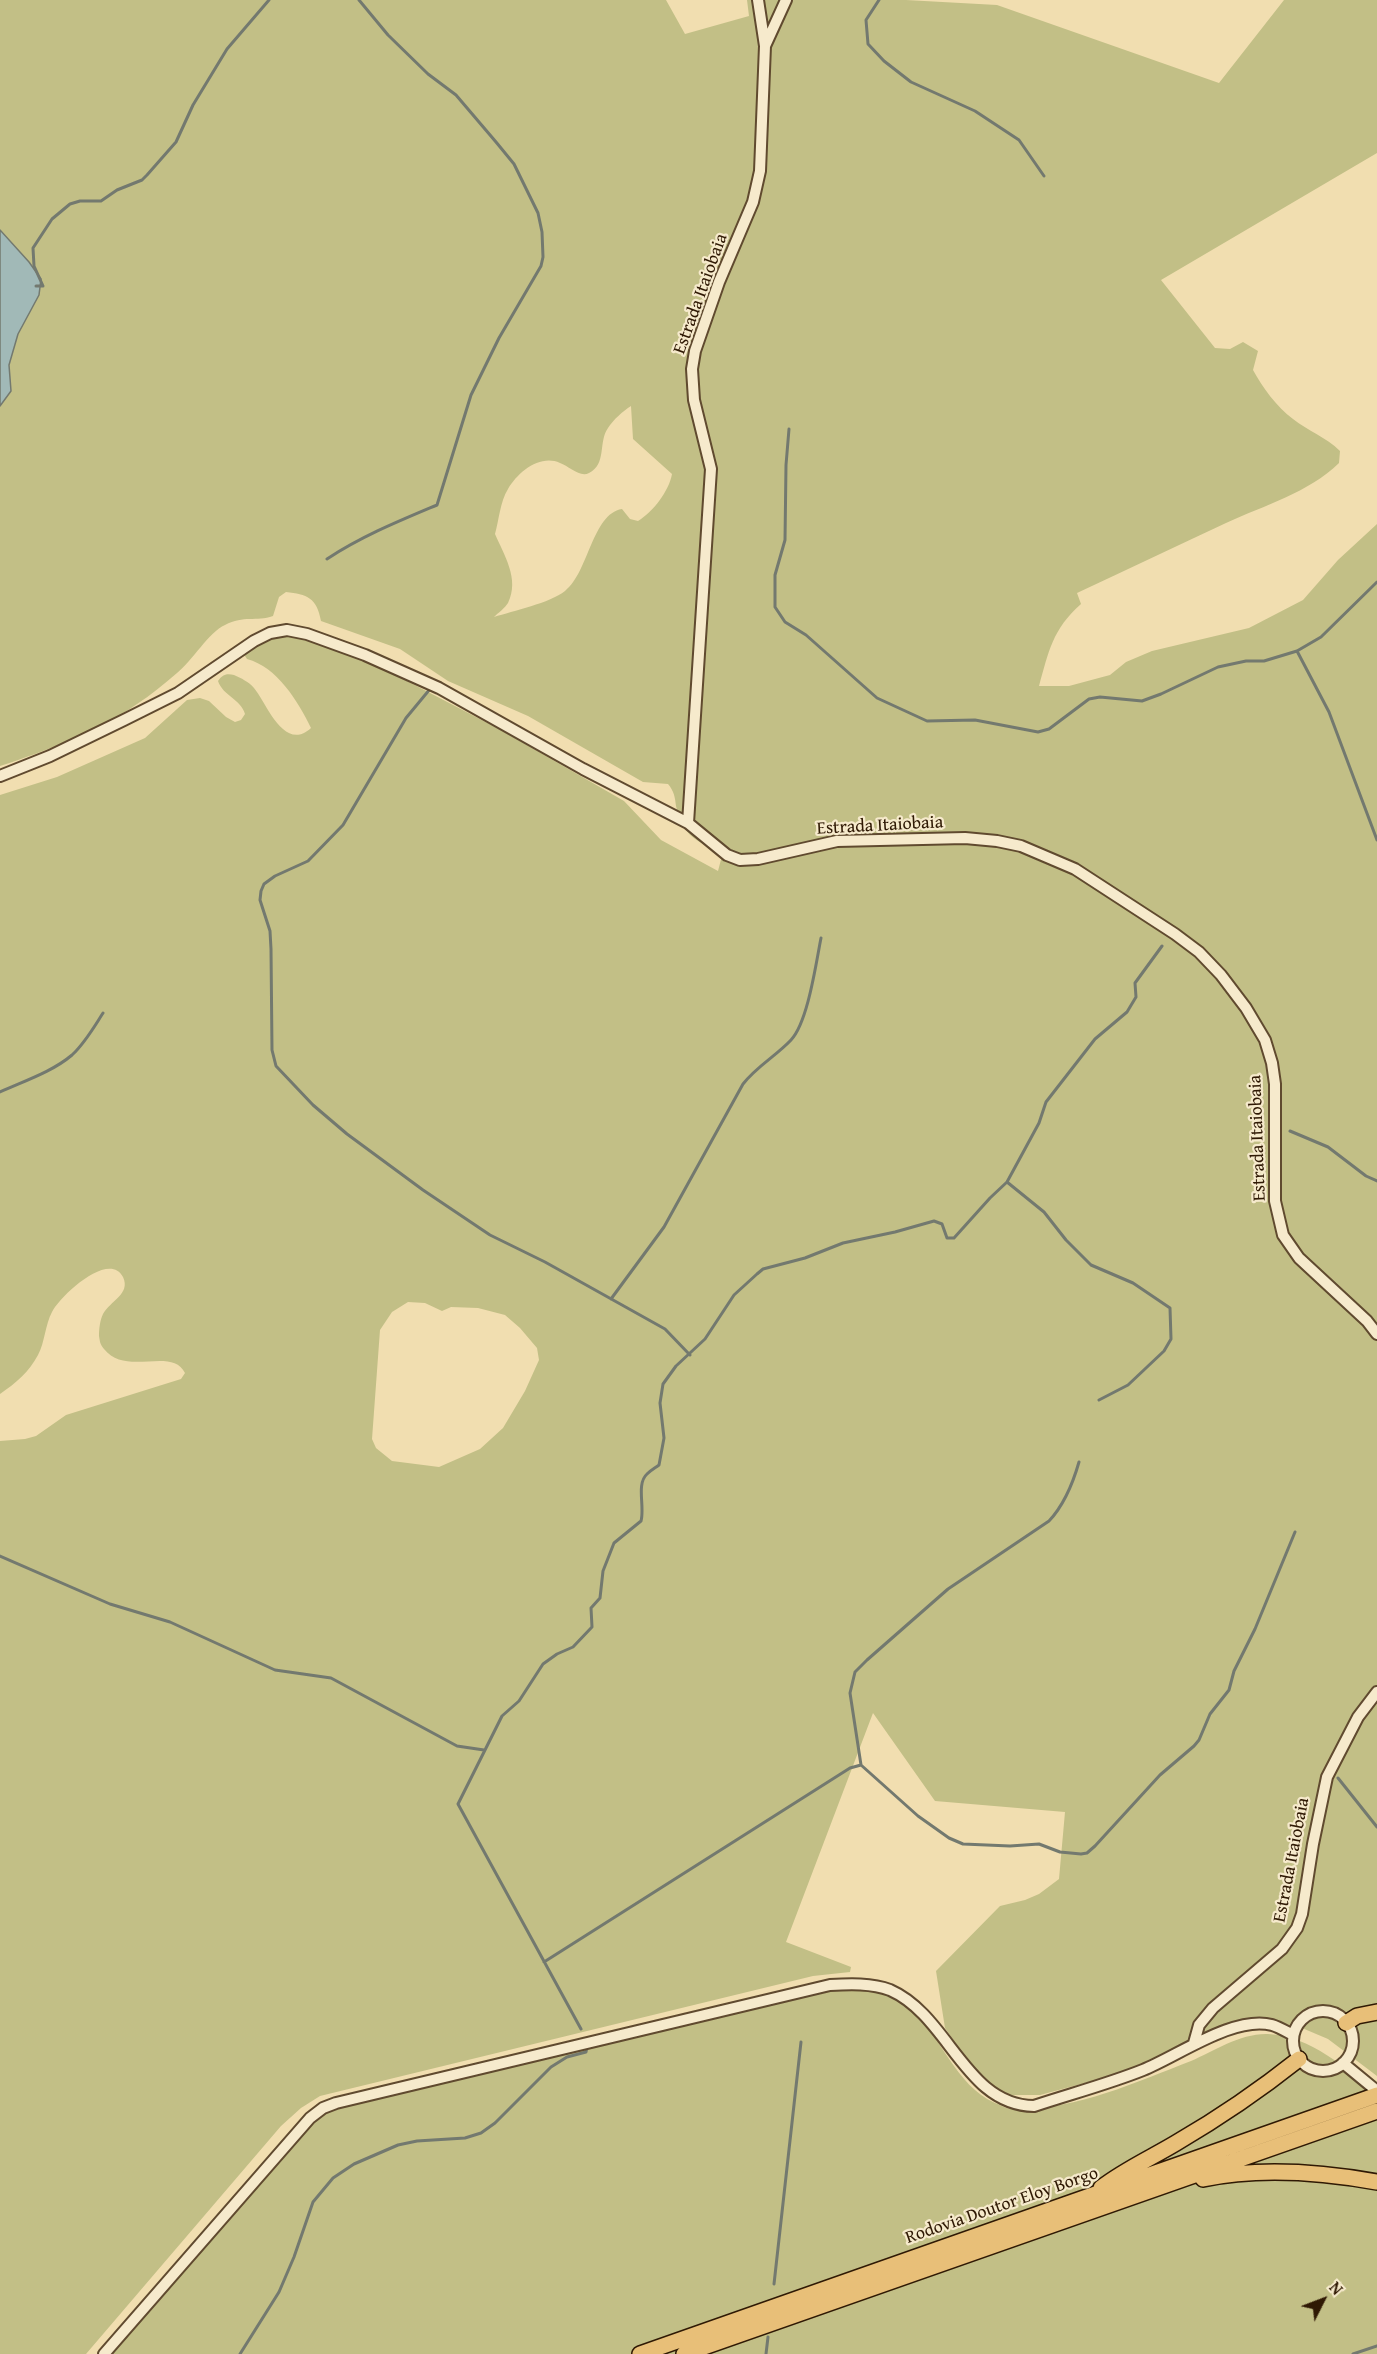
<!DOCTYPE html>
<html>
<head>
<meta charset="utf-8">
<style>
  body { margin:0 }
  #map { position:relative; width:1377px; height:2354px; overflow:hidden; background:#f1deb0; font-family:"Gentium Book Plus",serif }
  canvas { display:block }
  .north { position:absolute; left:1293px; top:2270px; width:60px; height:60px; -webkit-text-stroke:4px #f6eacc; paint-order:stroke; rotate:48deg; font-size:16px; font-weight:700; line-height:24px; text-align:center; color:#2f1904 }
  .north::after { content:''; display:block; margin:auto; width:21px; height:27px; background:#2f1904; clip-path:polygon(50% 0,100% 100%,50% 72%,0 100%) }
</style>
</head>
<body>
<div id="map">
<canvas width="1377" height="2354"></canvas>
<div class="north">N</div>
</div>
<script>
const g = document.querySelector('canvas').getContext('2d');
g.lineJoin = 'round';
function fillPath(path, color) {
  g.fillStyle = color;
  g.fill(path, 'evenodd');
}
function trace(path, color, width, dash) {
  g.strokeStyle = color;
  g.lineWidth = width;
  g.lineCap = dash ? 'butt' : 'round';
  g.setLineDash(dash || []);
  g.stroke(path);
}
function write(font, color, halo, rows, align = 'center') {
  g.font = font + ' "Gentium Book Plus",serif';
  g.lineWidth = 4.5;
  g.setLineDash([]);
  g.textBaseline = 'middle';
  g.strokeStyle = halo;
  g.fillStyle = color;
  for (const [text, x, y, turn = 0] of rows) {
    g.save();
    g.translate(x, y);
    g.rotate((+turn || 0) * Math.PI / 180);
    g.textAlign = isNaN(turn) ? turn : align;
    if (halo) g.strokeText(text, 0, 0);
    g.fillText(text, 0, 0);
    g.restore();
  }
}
fillPath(new Path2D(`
  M 0,0 L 666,0 L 685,34 L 749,16 L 747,0 L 906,0 L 997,5 L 1219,83 L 1284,0 L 1377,0 L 1377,153 L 1161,280 L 1215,348 L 1230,349 L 1243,342 L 1258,351 L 1253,370 C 1263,388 1276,406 1293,419 C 1308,431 1326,437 1340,451 L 1339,463 C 1308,493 1265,505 1226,523 C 1176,546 1127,570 1077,593 L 1081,604 C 1052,630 1049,651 1039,686 L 1069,686 L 1110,675 L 1126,662 L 1152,651 L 1249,628 L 1303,600 L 1338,560 L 1377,524 L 1377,2076 L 1328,2039 L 1302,2028 L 1267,2020 L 1188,2047 L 1111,2076 L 1040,2095 L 1010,2095 L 995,2087 L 974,2071 L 945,2028 L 936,1971 L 1000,1906 L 1025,1900 L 1039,1894 L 1059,1879 L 1065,1812 L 935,1801 L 873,1713 L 786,1942 L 851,1967 L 850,1972 L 813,1976 L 320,2096 L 301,2108 L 281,2126 L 86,2354 L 0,2354 L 0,1441 L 25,1439 L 36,1436 L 66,1415 L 181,1379 L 185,1373 C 172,1346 126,1377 104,1349 C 100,1344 100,1342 99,1336 C 99,1329 100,1320 103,1314 C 110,1301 131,1294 123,1277 C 109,1250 60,1296 52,1312 C 45,1325 45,1342 38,1355 C 29,1372 16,1383 0,1394 L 0,795 L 57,777 L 145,738 L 187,700 L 200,698 L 209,701 L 226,717 L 235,722 L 241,720 L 245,714 C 241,699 223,696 218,681 C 222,675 226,673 234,675 C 241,678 249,682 254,688 C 266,702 284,753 311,728 C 298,701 277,667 247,659 L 243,653 L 248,645 L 284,632 L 363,658 L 499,729 L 624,801 L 661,840 L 718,871 L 723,852 C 696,842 683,836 676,806 C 675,797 674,791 668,784 L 643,782 L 528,716 L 448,681 L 400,649 L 321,621 C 317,598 307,594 286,592 L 279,597 L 273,616 C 256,622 244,615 225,625 C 209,632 192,661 177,673 C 164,684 151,695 137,704 C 97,732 46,751 0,766 L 0,406 L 11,391 L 9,365 L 18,334 L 25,317 L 29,262 L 0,230 ZM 631,406 L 633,439 L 672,474 C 669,491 653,512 638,521 L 630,519 L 622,509 C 592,514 589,572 565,591 C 550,603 513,611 494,617 C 498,613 505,608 508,603 C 520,579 504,555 495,534 C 499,520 500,502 508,489 C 518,472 540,454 560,463 C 569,466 580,478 589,473 C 607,464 598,442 608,428 C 613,420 623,411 631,406 ZM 408,1302 L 425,1303 L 442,1311 L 451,1307 L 478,1308 L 505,1315 L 520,1328 L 537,1348 L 539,1360 L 525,1391 L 503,1428 L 480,1449 L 439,1467 L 392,1461 L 376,1448 L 372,1439 L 380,1330 L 392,1312 Z
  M 848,1986 C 869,1991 894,1994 911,2009 C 943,2038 954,2084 995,2103 C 1001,2105 1006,2109 1012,2109 C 1073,2111 1134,2083 1191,2061 C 1214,2051 1241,2033 1268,2034 C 1312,2037 1345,2067 1377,2095 L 1377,2354 L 105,2354 L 291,2136 L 326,2109 Z`), '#c2bf86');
const water = new Path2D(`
  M 0,230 L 29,262 L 41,279 L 39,295 L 18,334 L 9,365 L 11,391 L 0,406 Z`);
fillPath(water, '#a1b9b7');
trace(water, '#73796f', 1.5);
trace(new Path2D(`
  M 879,0 L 866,20 L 868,44 L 884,61 L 911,82 L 975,111 L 1019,140 L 1044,176
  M 36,286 L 43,286 L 34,266 L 33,248 L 52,219 L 70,204 L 80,201 L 101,201 L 117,190 L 142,180 L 147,175 L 176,142 L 193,105 L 227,49 L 269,0
  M 789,429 L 786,465 L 785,540 L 775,575 L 775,607 L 785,622 L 806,635 L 877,698 L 927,721 L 975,720 L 1038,732 L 1049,729 L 1089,699 L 1100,697 L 1142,701 L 1161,694 L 1218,667 L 1246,661 L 1264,661 L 1297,651 L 1321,637 L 1377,582
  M 327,559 C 362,536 399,521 437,505 L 471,395 L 499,338 L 541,266 L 543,257 L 542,232 L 538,213 L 514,164 L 496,142 L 456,95 L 428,74 L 388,35 L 359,0
  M 1297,651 L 1329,712 L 1377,840
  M 430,689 L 406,718 L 343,825 L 308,861 L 275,876 L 264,884 L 261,891 L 260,900 L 270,931 L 271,949 L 272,1050 L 276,1066 L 313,1105 L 347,1134 L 423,1190 L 490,1235 L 545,1262 L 665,1329 L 690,1355
  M 0,1092 C 24,1081 52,1072 72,1055 C 85,1043 94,1027 103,1013
  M 1290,1131 L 1328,1147 L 1366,1176 L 1377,1181
  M 1007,1182 L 1044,1212 L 1066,1240 L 1091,1265 L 1133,1283 L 1170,1308 L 1171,1339 L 1164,1351 L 1128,1385 L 1099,1400
  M 611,1299 L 664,1227 L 743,1084 C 757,1066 776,1056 791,1040 C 808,1022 816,963 821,938
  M 1079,1462 C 1073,1483 1065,1504 1049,1521 L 948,1589 L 867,1660 L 855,1672 L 850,1693 L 861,1765 L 918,1816 L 949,1838 L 963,1844 L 1010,1846 L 1039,1844 L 1060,1852 L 1081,1854 L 1087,1853 L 1095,1846 L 1160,1775 L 1194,1746 L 1199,1740 L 1210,1714 L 1229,1690 L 1234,1671 L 1255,1629 L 1295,1532
  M 0,1556 L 110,1604 L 170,1622 L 275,1670 L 331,1678 L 457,1746 L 484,1750
  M 1338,1778 L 1377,1827
  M 544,1962 L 850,1768 L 861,1765
  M 581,2029 L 458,1804 L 502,1716 L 519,1701 L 543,1664 L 557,1654 L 573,1647 L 592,1627 L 591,1608 L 600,1598 L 603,1571 L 614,1543 L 641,1521 C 645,1507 636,1484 647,1474 C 651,1470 655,1468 659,1465 L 664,1438 L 660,1403 L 663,1384 L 676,1366 L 705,1339 L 734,1295 L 757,1274 L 763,1269 L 805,1258 L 843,1243 L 895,1232 L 934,1221 L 942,1224 L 947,1238 L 954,1238 L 990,1198 L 1007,1182 L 1039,1123 L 1046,1102 L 1095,1039 L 1127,1012 L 1136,997 L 1135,983 L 1162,946
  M 774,2284 L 801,2042
  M 240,2354 L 279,2292 L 294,2257 L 313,2202 L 333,2178 L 354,2164 L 398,2145 L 417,2141 L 465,2138 L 481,2133 L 495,2123 L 551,2067 L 567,2057 L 586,2052 L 587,2047
  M 766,2354 L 768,2337
  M 1353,2354 L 1377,2346`), '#73796f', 3);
const minor = new Path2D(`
  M 758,0 L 765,46 L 760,171 L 753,202 L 719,282 L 695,351 L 692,369 L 694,400 L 711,469 L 688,823 L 727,855 L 740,860 L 758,859 L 837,841 L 965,838 L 997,841 L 1021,846 L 1075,869 L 1175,934 L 1199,952 L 1221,975 L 1246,1008 L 1265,1040 L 1272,1063 L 1275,1084 L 1275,1201 L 1283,1235 L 1299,1258 L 1367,1321 L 1377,1334
  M 765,46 L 786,0
  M 0,776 L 50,756 L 124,720 L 178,693 L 254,641 L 270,633 L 287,630 L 307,634 L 365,655 L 439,688 L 583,769 L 688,823
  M1293 2041a30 30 0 1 1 60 0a30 30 0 1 1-60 0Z
  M 1194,2043 L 1199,2025 L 1213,2008 L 1282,1949 L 1297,1928 L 1302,1914 L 1313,1844 L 1327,1777 L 1358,1717 L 1377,1692
  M 1343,2063 L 1377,2091
  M 104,2354 L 310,2118 L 323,2108 L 336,2103 L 830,1985 C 849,1984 872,1983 890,1990 C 949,2016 965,2105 1034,2106 C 1070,2094 1108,2084 1143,2070 C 1178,2056 1234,2015 1272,2025 C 1279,2027 1287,2032 1293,2035`);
const highway = new Path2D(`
  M 1346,2023 L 1357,2016 L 1377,2012
  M 1203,2179 C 1259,2167 1321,2172 1377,2182
  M 1101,2188 C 1124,2170 1151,2158 1176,2143 C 1219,2118 1260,2090 1299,2059
  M 640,2354 L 1377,2095
  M 684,2354 L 1377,2111`);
trace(minor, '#604a2f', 14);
trace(highway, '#2f1904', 18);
trace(minor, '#f6eacc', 10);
trace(highway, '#e8bf78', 15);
write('18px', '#2f1904', '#f6eacc', [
  ["Estrada Itaiobaia",701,294,-70],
  ["Estrada Itaiobaia",880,826,-3],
  ["Estrada Itaiobaia",1258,1138,-92],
  ["Estrada Itaiobaia",1292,1860,-79],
  ["Rodovia Doutor Eloy Borgo",1002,2206,-19]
]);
</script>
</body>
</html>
